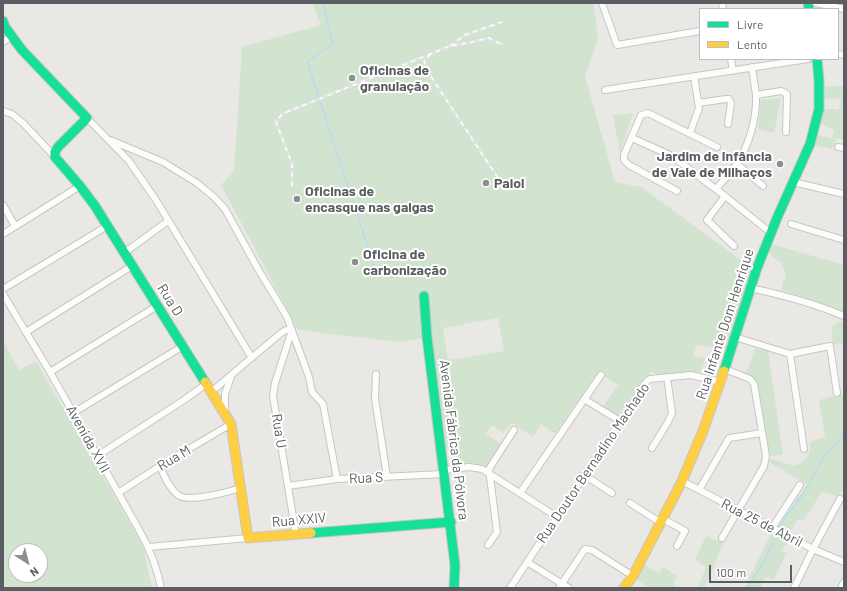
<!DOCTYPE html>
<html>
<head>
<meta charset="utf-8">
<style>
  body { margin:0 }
  #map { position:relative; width:847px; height:591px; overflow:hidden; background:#e9e8e4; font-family:Barlow,sans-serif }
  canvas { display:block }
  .frame { position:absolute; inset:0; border:4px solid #5a5d61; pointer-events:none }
  .legend { position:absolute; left:699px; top:8px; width:140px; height:52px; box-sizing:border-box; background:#fff; border:1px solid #bdbec0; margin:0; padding:5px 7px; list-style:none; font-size:12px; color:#5a5d61 }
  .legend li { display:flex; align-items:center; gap:8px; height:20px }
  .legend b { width:20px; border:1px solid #bdbec0 }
  .north { position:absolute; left:8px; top:543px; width:40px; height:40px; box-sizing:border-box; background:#fff; border:1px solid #bdbec0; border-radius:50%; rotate:144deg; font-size:11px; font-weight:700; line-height:16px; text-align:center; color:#5a5d61 }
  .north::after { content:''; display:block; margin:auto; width:14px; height:18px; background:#8c8e8f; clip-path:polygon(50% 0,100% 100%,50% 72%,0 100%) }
  .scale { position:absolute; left:709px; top:565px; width:83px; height:18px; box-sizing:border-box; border:2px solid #5a5d61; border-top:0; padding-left:5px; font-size:12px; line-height:14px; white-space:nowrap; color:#5a5d61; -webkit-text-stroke:3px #fff; paint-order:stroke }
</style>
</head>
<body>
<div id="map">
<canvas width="847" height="591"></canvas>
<div class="frame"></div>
<ul class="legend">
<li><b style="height:5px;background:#16e098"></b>Livre</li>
<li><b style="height:5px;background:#ffcf43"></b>Lento</li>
</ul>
<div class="north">N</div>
<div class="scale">100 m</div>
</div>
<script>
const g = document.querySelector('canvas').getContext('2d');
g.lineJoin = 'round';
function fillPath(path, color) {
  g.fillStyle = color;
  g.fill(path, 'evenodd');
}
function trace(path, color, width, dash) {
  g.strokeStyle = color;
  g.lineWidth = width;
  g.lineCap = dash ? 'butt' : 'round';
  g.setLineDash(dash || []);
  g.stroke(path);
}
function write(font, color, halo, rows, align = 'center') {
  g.font = font + ' Barlow,sans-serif';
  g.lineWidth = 4;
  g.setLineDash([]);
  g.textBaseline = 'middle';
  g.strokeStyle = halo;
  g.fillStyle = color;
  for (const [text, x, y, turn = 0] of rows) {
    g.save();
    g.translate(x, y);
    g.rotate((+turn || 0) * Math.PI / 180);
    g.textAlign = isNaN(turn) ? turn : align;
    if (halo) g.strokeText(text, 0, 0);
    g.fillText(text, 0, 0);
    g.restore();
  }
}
fillPath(new Path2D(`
  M 312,3 L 594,3 L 598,39 L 585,76 L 615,182 L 641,187 L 742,261 L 753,267 L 725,349 L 697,345 L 693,356 L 705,358 L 701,372 L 660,375 L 651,372 L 617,415 L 602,408 L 618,385 L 604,376 L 600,370 L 555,434 L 541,424 L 533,437 L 512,423 L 503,433 L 492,425 L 486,434 L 501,444 L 487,466 L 459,462 L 455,447 L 445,449 L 430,337 L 399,342 L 298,330 L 221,185 L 234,171 L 242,47 L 321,25 ZM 498,318 L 504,351 L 448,360 L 443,328 Z
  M 825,86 L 844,86 L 844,141 L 837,138 L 832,149 L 814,145 L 817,134 L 832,139 L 834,130 L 821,124 L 823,109 L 839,109 L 841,99 L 824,98 Z
  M 781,98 L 774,133 L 758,129 L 761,100 Z
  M 633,113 L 620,153 L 613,115 Z
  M 771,244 L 844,265 L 844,313 L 782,290 L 782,283 L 786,277 L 782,264 L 768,253 Z
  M 841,321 L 844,321 L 844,343 L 833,345 L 832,327 Z
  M 3,341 L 19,370 L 36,361 L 143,546 L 152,588 L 3,588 ZM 16,551 L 40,551 L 40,575 L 16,575 Z
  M 755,348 L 768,351 L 783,455 L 768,456 L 755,381 L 753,378 L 746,374 Z
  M 844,394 L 844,490 L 837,496 L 822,492 L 803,521 L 798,519 L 790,533 L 777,528 L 807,484 L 770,463 L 771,459 L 795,466 C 808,460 810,456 810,442 L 825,437 L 819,400 Z
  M 772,532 L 788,540 L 782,551 L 786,553 L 774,580 L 766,577 L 760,588 L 744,588 Z
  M 706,536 L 714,540 L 724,542 L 704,588 L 698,588 L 706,567 L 695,560 Z
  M 644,565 L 659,573 L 663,567 L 677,576 L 673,585 L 678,588 L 649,588 L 637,579 Z`), '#d2e4d0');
trace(new Path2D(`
  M 323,3 L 333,44 L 307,62 L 376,272
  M 779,529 L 785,518 L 803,494 L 818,468 L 824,455 L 841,438 L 844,432
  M 747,588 L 762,565 L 778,533`), '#bbdaf1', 1.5);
const street = new Path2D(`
  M 602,3 L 617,45 L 700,31
  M 722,3 L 723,9
  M 816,3 L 844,9
  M 3,42 L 12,36
  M 838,54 L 844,55
  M 731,59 L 733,71
  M 605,90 L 808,59
  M 756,95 L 781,91 L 787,94 L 786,132
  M 698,103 L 726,99 L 729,99 L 731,103 L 728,124
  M 3,111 L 12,114 L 23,123 L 55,157
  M 87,118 L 129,161 L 156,200 L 252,358
  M 690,133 L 699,108 L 694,76
  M 632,138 L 672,156 L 725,196 L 771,233
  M 110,140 L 163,162 L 197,183 L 214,197 L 225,209 L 258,269 L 287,317 L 309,377 L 312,392 L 323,404 L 337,479
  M 838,147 L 844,148
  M 737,164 L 763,186
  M 793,182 L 844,194
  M 716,189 C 723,181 730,173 736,165 C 749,146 757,118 756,95 C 755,86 753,76 752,67
  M 677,191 L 629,165 L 624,160 L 624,155 L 641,115 L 648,113 L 717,147
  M 725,196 L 707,220 L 734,246
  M 3,205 L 15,226
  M 791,224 L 844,240
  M 3,234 L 80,186
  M 124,253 L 168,221
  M 750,288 C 783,295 813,303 844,316
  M 3,289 L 107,226
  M 3,294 L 50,372 L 138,528 C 149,547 157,567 161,588
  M 292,330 L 275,383 L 273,396 L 296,535
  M 26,332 L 132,266
  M 735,337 L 790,354 L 830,346 L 837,393
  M 790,354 L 804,449
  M 50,372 L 157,306
  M 376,374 L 375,398 L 387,477
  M 211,392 L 281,333 L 286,330 L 292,330
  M 584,399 L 620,421
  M 73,413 L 183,346
  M 225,414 L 225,394 L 231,377
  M 652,448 L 668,422 L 672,413 L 667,377
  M 97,456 L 184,400 L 206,384
  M 160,466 C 164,476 169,488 178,495 C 188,503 228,492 241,488
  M 444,470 L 469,467 L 482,469 L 557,517
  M 584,475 L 612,493
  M 682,481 L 813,549 L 844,562
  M 288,486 L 337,479 L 444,474
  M 699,490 L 729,438 L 762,433
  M 118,493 L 160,466 L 231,424
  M 520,493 L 601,375
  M 630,503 L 661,523
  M 663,519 L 685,531 L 677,546
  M 772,528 L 800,485
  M 722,538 L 764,466 L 766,456 L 754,384 L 750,379 L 725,369
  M 488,545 L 497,532 L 489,469 L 514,430
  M 149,547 L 248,538
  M 527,562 L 569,588
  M 510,588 L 647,381 L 650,379 L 691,375 L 721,382
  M 559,588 L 585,549 L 592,550 L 633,576
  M 794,588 L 813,549 L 840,499
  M 841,588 L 844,582`);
const fast = new Path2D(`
  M 808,3 L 809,9
  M 3,21 L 5,27 L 22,50 L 87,118 L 58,147 L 55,152 L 55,157 L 80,186 L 95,206 L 205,382
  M 424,296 L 427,337 L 455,565 L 454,588
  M 724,371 L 757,268 L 777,218 L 810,144 L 819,109 L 819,81 L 817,59
  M 311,533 L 451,522`);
const slow = new Path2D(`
  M 205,382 L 231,424 L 248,538 L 311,533
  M 624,588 L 633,576 L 682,481 L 703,431 L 724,371`);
trace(street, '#c6c6c6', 8);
trace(fast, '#c6c6c5', 11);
trace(slow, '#c6c6c5', 11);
trace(street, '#fcfcfb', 6);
trace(fast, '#16e098', 9);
trace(slow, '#ffcf43', 9);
const rail = new Path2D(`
  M 450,46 L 465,35 L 502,22
  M 431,54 L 424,61 L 428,72 L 500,181
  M 292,186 L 292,164 L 276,122 L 282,114 L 450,46 L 468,43 L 489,38 L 503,45`);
trace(rail, '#e0e1e1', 3);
trace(rail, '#fff', 1.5, [4.5]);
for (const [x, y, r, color] of [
  [352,78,4,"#8c8e8f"],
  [780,164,4,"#8c8e8f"],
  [486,183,4,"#8c8e8f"],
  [297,199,4,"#8c8e8f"],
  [355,262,4,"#8c8e8f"]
]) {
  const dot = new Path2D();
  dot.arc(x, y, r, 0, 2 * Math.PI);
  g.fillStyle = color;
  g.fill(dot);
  trace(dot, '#fff', 1.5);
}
write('bold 14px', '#5a5d61', '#fff', [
  ["Oficinas de",360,70],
  ["granulação",360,86],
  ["Jardim de Infância",772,156,"right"],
  ["de Vale de Milhaços",772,172,"right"],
  ["Paiol",494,183],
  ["Oficinas de",305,191],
  ["encasque nas galgas",305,207],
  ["Oficina de",363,254],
  ["carbonização",363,270]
], 'left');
write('14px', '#5a5d61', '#fff', [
  ["Rua D",170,300,58],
  ["Rua Infante Dom Henrique",725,324,-72],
  ["Rua U",279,431,81],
  ["Avenida XVII",88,439,61],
  ["Avenida Fábrica da Pólvora",454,440,83],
  ["Rua M",174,458,-31],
  ["Rua Doutor Bernadino Machado",593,463,-56],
  ["Rua S",366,478,-3],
  ["Rua XXIV",299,520,-5],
  ["Rua 25 de Abril",762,523,27]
]);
</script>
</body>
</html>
